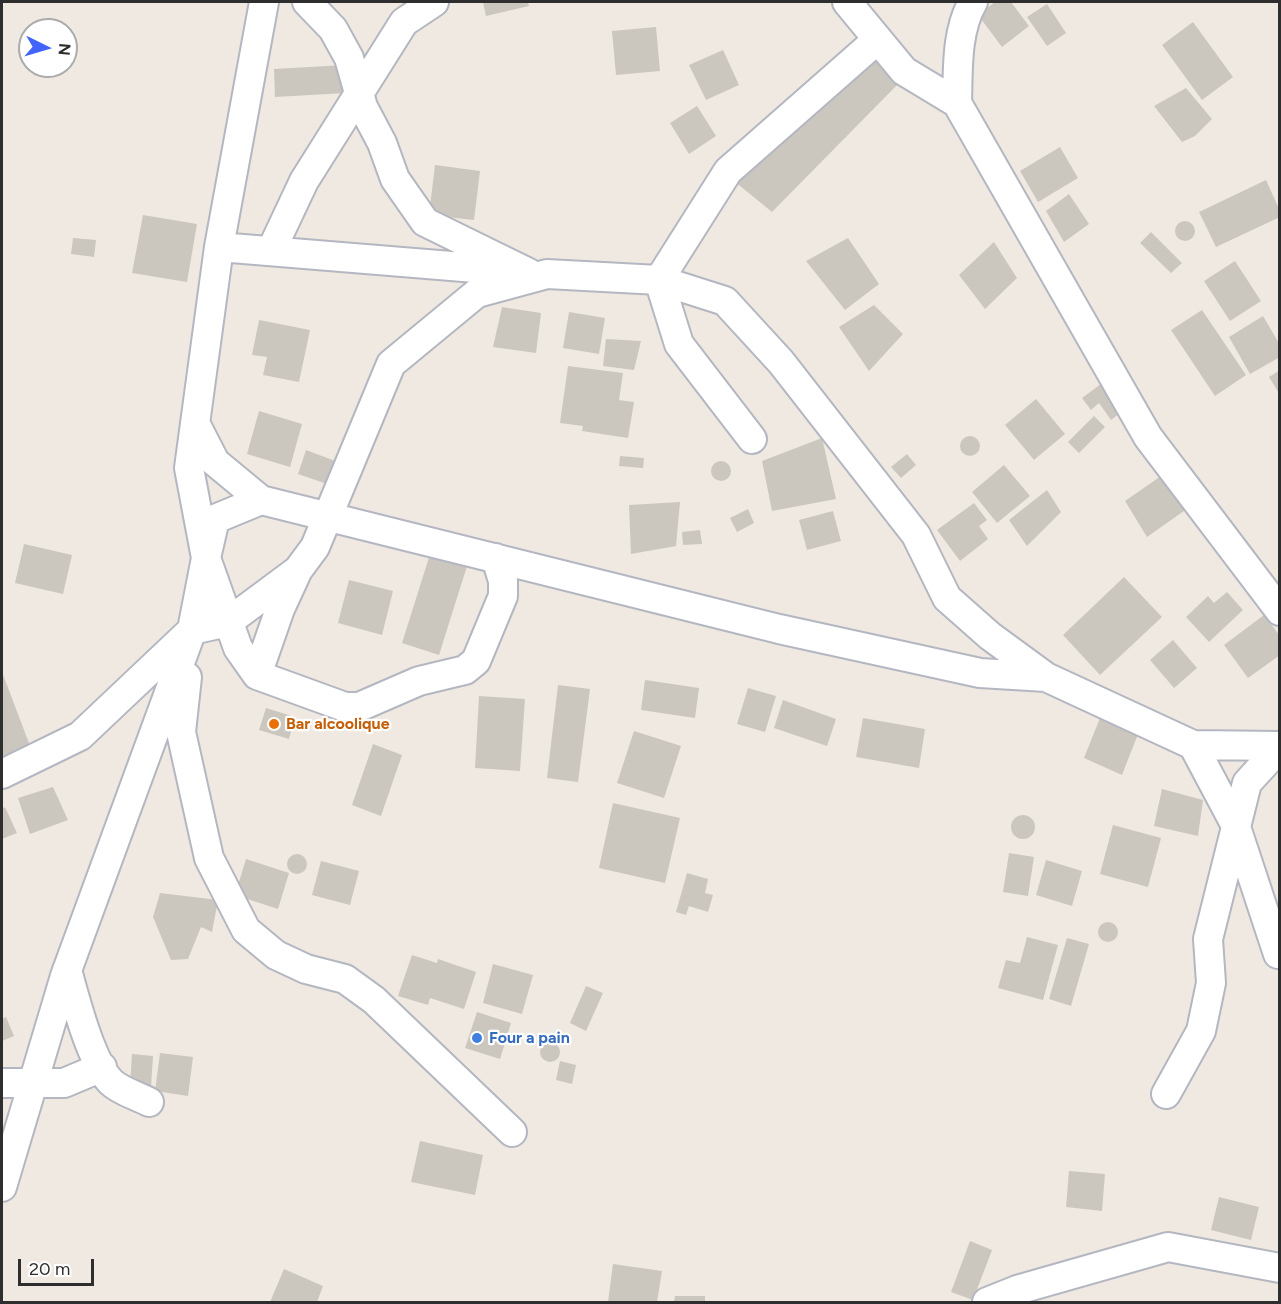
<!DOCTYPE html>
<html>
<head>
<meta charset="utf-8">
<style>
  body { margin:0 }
  #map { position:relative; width:1281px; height:1304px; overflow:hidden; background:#efe9e1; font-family:Figtree,sans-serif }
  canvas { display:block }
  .frame { position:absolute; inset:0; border:3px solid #2e2e2e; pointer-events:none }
  .north { position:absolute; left:18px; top:18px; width:60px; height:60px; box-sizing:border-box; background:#fff; border:2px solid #ababab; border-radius:50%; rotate:95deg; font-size:16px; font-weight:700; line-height:24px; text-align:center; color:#2e2e2e }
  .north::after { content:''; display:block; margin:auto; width:21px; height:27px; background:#4264fb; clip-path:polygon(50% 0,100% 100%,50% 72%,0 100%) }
  .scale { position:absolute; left:18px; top:1259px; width:76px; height:27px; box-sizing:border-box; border:3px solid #2e2e2e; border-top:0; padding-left:8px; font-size:18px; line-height:21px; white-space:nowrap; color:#2e2e2e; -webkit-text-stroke:4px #fff; paint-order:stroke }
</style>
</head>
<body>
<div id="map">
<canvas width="1281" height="1304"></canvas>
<div class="frame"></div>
<div class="north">N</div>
<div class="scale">20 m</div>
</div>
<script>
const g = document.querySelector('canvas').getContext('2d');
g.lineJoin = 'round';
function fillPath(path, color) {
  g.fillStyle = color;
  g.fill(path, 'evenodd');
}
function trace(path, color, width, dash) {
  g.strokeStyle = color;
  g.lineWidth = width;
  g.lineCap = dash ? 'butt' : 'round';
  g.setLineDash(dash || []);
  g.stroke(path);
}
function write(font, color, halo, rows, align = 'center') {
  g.font = font + ' Figtree,sans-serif';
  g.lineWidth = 4.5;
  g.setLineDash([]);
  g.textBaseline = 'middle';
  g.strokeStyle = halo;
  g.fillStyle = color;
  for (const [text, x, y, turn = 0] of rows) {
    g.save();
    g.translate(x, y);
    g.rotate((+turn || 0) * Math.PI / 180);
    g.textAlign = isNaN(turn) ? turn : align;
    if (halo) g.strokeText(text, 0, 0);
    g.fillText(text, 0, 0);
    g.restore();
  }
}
fillPath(new Path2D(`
  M 483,2 L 528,2 L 529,6 L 486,16 Z
  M 995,2 L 1011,2 L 1029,26 L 1002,47 L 978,15 Z
  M 1047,4 L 1066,33 L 1047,46 L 1027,17 Z
  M 1193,22 L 1233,77 L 1202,100 L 1162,45 Z
  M 656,27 L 660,71 L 616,75 L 612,31 Z
  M 723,50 L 739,85 L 706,100 L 689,65 Z
  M 876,51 L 901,81 L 772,212 L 734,181 Z
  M 345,65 L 346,93 L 275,97 L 274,69 Z
  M 1186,88 L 1212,119 L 1195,136 L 1182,142 L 1154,106 Z
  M 697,106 L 716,136 L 689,154 L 670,123 Z
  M 1060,147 L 1078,178 L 1038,202 L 1020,171 Z
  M 435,165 L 480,171 L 474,220 L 429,215 Z
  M 1266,180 L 1280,211 L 1280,217 L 1216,247 L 1199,212 Z
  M 1069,194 L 1089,224 L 1064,242 L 1046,211 Z
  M 143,215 L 197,224 L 187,282 L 132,273 Z
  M1175 231a10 10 0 1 1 20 0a10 10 0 1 1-20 0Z
  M 1151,232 L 1182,263 L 1171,273 L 1140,243 Z
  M 73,238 L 96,240 L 94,257 L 71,254 Z
  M 848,238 L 879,284 L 845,310 L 806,261 Z
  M 994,242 L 1017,278 L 985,309 L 959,275 Z
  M 1235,261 L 1261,301 L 1230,321 L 1204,281 Z
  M 874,305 L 903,334 L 869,371 L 839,327 Z
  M 502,307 L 541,313 L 536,353 L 493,347 Z
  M 1202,310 L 1246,375 L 1215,396 L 1171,330 Z
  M 569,312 L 605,318 L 599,354 L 563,348 Z
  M 1263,316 L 1280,345 L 1280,357 L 1250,374 L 1229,337 Z
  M 259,320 L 310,330 L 299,382 L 263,375 L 267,357 L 252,355 Z
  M 606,339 L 641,341 L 634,370 L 603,366 Z
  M 568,366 L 623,373 L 619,400 L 634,402 L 628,438 L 582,431 L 583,426 L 560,423 Z
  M 1280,370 L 1280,395 L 1269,377 Z
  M 1109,378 L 1130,405 L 1111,420 L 1099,403 L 1091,410 L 1082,398 Z
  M 1036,399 L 1065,434 L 1034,460 L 1005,425 Z
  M 259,411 L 302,424 L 290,467 L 247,454 Z
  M 1094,416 L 1105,427 L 1079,453 L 1068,442 Z
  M960 446a10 10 0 1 1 20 0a10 10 0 1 1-20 0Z
  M 822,438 L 836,499 L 772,511 L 762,461 Z
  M 306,450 L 338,462 L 330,485 L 298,474 Z
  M 907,454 L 916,465 L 901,478 L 891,467 Z
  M 620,456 L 644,458 L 643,468 L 619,466 Z
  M711 471a10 10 0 1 1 20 0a10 10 0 1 1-20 0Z
  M 1004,465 L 1030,496 L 997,523 L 972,492 Z
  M 1164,474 L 1191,506 L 1147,537 L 1125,501 Z
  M 1047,490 L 1061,512 L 1027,546 L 1009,520 Z
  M 680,502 L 676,546 L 631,554 L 629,505 Z
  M 974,503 L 987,520 L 979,526 L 988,539 L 960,561 L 937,530 Z
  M 748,509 L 754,523 L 737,532 L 730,518 Z
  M 833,511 L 841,541 L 807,550 L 799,520 Z
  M 700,530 L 702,544 L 683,545 L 682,532 Z
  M 24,544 L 72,555 L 63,594 L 15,583 Z
  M 431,551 L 468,563 L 439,655 L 402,643 Z
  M 1124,577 L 1162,617 L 1100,675 L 1063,635 Z
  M 349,580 L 393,591 L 382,635 L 338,623 Z
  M 1227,592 L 1243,610 L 1209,642 L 1186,617 L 1208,596 L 1214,603 Z
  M 1264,615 L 1280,636 L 1280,655 L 1248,678 L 1224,645 Z
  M 1173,640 L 1197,668 L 1174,688 L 1150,660 Z
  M 2,672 L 32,751 L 2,763 Z
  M 645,680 L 699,688 L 695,718 L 641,710 Z
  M 558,685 L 590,689 L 578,782 L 547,778 Z
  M 748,688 L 776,696 L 765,732 L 737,724 Z
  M 479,696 L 525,699 L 520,771 L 475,768 Z
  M 783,700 L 836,719 L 827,746 L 774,728 Z
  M 266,708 L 295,717 L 289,739 L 259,730 Z
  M 863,718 L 925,729 L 919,768 L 856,757 Z
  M 1100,718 L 1138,734 L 1122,775 L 1084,758 Z
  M 634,731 L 681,746 L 664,798 L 617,783 Z
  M 373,744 L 402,755 L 381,816 L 352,805 Z
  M 53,787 L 68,820 L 30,834 L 18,798 Z
  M 1162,789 L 1203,800 L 1198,836 L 1154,826 Z
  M 613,803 L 680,818 L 665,883 L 599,868 Z
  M 5,807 L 17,833 L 2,839 L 2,809 Z
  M1011 827a12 12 0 1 1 24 0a12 12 0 1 1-24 0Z
  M 1113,825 L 1161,838 L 1148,887 L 1100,874 Z
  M 1009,853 L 1034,857 L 1028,896 L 1003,892 Z
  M287 864a10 10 0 1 1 20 0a10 10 0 1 1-20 0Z
  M 246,859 L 289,873 L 278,909 L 235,895 Z
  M 1046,860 L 1082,871 L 1072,906 L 1036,895 Z
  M 321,861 L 359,871 L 350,905 L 312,895 Z
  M 687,873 L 708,879 L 705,893 L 713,895 L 708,912 L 689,906 L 686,915 L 676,912 Z
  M 160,893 L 218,900 L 212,932 L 201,927 L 188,959 L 171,960 L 153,917 Z
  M1098 932a10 10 0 1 1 20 0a10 10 0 1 1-20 0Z
  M 1027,937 L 1058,945 L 1043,1000 L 998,988 L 1006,960 L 1020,963 Z
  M 1067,938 L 1089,944 L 1071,1006 L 1049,999 Z
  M 412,955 L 437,963 L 438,959 L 476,972 L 464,1009 L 430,998 L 428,1005 L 398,996 Z
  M 493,964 L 533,975 L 522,1014 L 483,1003 Z
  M 586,986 L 603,993 L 586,1031 L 570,1023 Z
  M 477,1012 L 511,1023 L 500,1059 L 465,1048 Z
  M 6,1017 L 14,1036 L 2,1041 L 2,1019 Z
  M540 1052a10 10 0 1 1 20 0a10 10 0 1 1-20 0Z
  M 160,1053 L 193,1057 L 188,1096 L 155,1091 Z
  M 132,1054 L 153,1056 L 151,1087 L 130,1085 Z
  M 560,1061 L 576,1065 L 572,1084 L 556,1080 Z
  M 420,1141 L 483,1155 L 475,1195 L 411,1182 Z
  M 1069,1171 L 1105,1174 L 1102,1211 L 1066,1207 Z
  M 1219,1197 L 1259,1207 L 1251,1240 L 1211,1230 Z
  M 970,1241 L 992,1250 L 973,1300 L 951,1292 Z
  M 613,1264 L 662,1271 L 657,1302 L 608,1302 Z
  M 284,1269 L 323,1286 L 317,1302 L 270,1302 Z
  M 675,1296 L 705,1296 L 705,1302 L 674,1302 Z`), '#cbc7bf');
const minor = new Path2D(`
  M 307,2 L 333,29 L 349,58 L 363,107 L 382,143 L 395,179 L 425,222 L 529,273
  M 847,2 L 904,71 L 957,103 L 1148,437 L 1280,611
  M 957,103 C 958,70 956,31 973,2
  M 219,247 L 512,271
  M 271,251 L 304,181 L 404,22 L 434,2
  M 195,423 L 215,462 L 261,500
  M 752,439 L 679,344 L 659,280 L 728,171 L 877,40
  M 496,558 L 503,581 L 503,596 L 476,661 L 465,670 L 419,681 L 359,707 L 345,707 L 257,675 L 238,648 L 206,558 L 215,519 L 261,500 L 779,629 L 980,673 L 1046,677
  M 257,675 L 280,609 L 297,572
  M 187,677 L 181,732 L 209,858 L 246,930 L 276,955 L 306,969 L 345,979 L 374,1000 L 512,1132
  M 1193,745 L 1235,824 L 1278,954
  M 2,774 L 80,736 L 192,630 L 228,622 L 298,570 L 315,547 L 391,364 L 477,293 L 547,274 L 659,280 L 725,301 L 781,362 L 916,535 L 947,598 L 990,636 L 1046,677 L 1193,745 L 1280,746
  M 67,970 C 75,999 91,1062 111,1082 C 120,1091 138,1096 149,1102
  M 2,1083 L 64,1083 L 102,1067
  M 1166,1094 L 1201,1031 L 1211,983 L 1208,939 L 1247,783 L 1280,747
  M 2,1187 L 65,976 L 192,630 L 206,558 L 189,468 L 219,247 L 264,2
  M 987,1302 L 1017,1290 L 1168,1247 L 1280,1268`);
trace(minor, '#b4b7c1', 32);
trace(minor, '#fff', 28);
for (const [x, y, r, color] of [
  [274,724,6,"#e8710a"],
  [477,1038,6,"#3f7fe0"]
]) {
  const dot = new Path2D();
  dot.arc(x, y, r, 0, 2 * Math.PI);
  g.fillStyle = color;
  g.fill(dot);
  trace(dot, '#fff', 2);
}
write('bold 16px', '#c56008', '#fff', [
  ["Bar alcoolique",286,724]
], 'left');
write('bold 16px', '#366cbe', '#fff', [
  ["Four a pain",489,1038]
], 'left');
</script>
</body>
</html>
